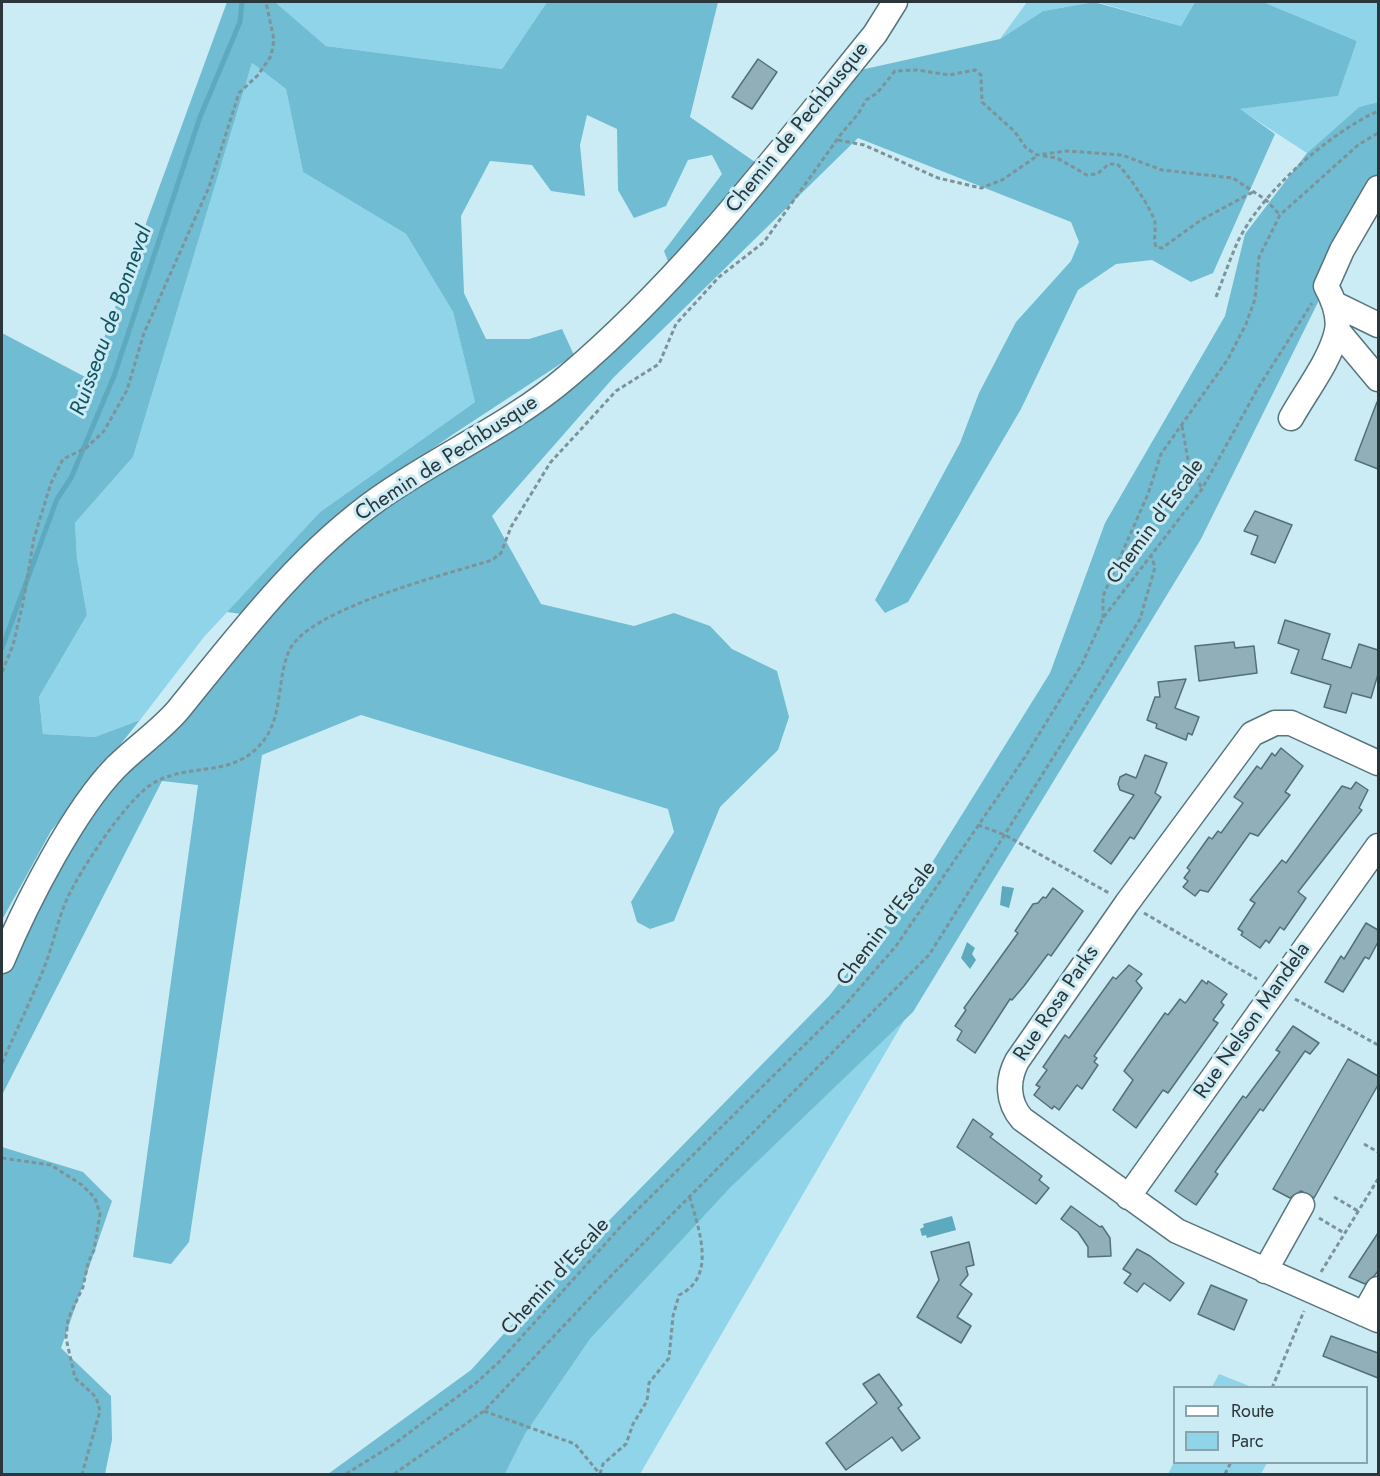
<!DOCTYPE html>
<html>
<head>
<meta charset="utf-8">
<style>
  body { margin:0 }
  #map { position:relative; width:1380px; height:1476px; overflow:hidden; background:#ccecf5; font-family:Jost,sans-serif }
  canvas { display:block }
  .frame { position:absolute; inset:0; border:3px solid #2a363a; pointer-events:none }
  .legend { position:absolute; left:1173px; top:1386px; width:195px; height:78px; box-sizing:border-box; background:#ccecf5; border:2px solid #8ba3aa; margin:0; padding:8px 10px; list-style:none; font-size:18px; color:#2a363a }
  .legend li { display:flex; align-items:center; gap:12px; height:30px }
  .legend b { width:30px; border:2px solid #8ba3aa }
</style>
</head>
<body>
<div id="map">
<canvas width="1380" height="1476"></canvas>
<div class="frame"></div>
<ul class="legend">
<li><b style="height:8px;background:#fff"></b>Route</li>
<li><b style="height:16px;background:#8fd4e8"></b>Parc</li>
</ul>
</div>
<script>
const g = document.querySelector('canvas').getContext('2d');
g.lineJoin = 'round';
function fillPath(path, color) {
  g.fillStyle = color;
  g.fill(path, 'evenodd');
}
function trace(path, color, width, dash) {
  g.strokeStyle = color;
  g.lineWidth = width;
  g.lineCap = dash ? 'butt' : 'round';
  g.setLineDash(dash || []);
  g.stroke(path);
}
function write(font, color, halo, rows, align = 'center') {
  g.font = font + ' Jost,sans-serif';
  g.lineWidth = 6;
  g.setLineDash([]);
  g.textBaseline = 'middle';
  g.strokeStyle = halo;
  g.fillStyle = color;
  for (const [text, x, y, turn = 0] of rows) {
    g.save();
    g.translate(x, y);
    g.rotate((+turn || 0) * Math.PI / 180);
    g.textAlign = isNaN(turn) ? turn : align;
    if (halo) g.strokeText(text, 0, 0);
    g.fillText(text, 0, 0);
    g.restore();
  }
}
fillPath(new Path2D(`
  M 275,2 L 547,2 L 502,69 L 326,46 Z
  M 1027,2 L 1094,2 L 1043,11 L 1000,39 Z
  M 1097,2 L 1195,2 L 1181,26 Z
  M 1263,2 L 1378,2 L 1378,102 L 1359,107 L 1307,153 L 1239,109 L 1338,96 L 1357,41 Z
  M 252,63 L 286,89 L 303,172 L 406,234 L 453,312 L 475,402 L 320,512 L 204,637 L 140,720 L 95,737 L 43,734 L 39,697 L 87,615 L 77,558 L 75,523 L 133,457 Z
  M 905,1019 L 640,1474 L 505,1474 L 525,1434 L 590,1339 L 730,1188 Z
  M 1219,1374 L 1252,1387 L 1212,1387 Z
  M 1174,1462 L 1267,1463 L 1261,1474 L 1168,1474 Z`), '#8fd4e8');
fillPath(new Path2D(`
  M 227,2 L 275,2 L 326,46 L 502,69 L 547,2 L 718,2 L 690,117 L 755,162 L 669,264 L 664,251 L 722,174 L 712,155 L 688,160 L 666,206 L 634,218 L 618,190 L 617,129 L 587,115 L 580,145 L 585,196 L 551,191 L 532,165 L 490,161 L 461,216 L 464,293 L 486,339 L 529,339 L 562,329 L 574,355 L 455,433 L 339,513 L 241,614 L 227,612 L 320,512 L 475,402 L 453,312 L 406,234 L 303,172 L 286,89 L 252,63 L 133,457 L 75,523 L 77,558 L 87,615 L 39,697 L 43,734 L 95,737 L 140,720 L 51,831 L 2,920 L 2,333 L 89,379 Z
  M 1094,2 L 1181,26 L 1195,2 L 1263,2 L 1357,41 L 1338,96 L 1240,109 L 1275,134 L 1213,273 L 1191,282 L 1152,260 L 1116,264 L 1078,290 L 1021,409 L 908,602 L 885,613 L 875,600 L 960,443 L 979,393 L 1016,322 L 1071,261 L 1079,242 L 1071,222 L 858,138 L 614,377 L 492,516 L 541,604 L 634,626 L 674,613 L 710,626 L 732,649 L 777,671 L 789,717 L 778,750 L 720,807 L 674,921 L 650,929 L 637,922 L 631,902 L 674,832 L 668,809 L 361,715 L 262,755 L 189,1242 L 171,1264 L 133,1257 L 198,785 L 162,781 L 2,1095 L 2,974 L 12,949 L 81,827 L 121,771 L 320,557 L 389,502 L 482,447 L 571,389 L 673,292 L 856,71 L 1000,39 L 1043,11 Z
  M 1378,102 L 1378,210 L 1326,286 L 1201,539 L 913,1012 L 730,1188 L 590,1339 L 525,1434 L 505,1474 L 328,1474 L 471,1370 L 578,1252 L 829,996 L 920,882 L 1050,673 L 1105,523 L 1225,316 L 1245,234 L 1307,153 L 1359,107 Z
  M 2,1147 L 83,1172 L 112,1201 L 61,1348 L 111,1396 L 112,1440 L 105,1474 L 2,1474 Z`), '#70bcd2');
fillPath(new Path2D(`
  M 1002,886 L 1014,888 L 1009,908 L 1000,905 Z
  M 967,942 L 975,948 L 972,954 L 976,960 L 970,969 L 961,958 Z
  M 952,1216 L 956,1230 L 927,1238 L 926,1235 L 922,1236 L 920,1229 L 924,1227 L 923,1224 Z`), '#5daabf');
trace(new Path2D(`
  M 2,648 L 57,499 L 71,478 L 114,376 L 200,117 L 240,22 L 242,2`), '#5daabf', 5);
const building = new Path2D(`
  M 758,59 L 777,72 L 752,109 L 732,97 Z
  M 1377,402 L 1378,402 L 1378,469 L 1355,460 Z
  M 1255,511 L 1292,525 L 1275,563 L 1251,554 L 1258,536 L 1244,531 Z
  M 1285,620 L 1330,634 L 1322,659 L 1351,668 L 1359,644 L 1378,650 L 1378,674 L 1371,698 L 1352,693 L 1346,713 L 1324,707 L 1331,685 L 1291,673 L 1299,650 L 1278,643 Z
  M 1234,642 L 1235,648 L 1254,646 L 1257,673 L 1199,681 L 1195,646 Z
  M 1186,679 L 1175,708 L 1199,717 L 1192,735 L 1188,733 L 1186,740 L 1156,728 L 1157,724 L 1147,720 L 1155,697 L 1160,697 L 1158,682 Z
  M 1281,748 L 1303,766 L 1285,792 L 1290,795 L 1258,836 L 1250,833 L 1208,892 L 1200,890 L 1195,896 L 1183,887 L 1188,881 L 1184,878 L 1190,870 L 1187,868 L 1209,837 L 1212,839 L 1218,831 L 1221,833 L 1243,803 L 1234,797 L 1257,766 L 1261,769 L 1272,753 L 1275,756 Z
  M 1145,755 L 1167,763 L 1155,793 L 1161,797 L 1134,839 L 1130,837 L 1111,864 L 1094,851 L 1134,795 L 1120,790 L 1118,784 L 1120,777 L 1126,774 L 1136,778 Z
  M 1356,782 L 1368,790 L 1359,808 L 1362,810 L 1298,892 L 1306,898 L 1284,930 L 1280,927 L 1269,943 L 1266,940 L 1260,948 L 1241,935 L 1243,932 L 1238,929 L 1255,903 L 1250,900 L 1282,860 L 1286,863 L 1342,786 L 1351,789 Z
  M 1053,888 L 1083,911 L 1051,956 L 1048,954 L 1024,986 L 1012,1000 L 1010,999 L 975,1053 L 957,1040 L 962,1031 L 955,1026 L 966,1010 L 964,1008 L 1018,933 L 1015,931 L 1033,904 L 1038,903 L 1043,897 L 1046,898 Z
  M 1366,923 L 1378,930 L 1378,942 L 1369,959 L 1365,957 L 1343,992 L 1325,982 L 1341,956 L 1344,959 Z
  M 1129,965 L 1142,974 L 1136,981 L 1142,988 L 1094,1056 L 1097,1058 L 1094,1062 L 1098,1065 L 1082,1089 L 1077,1085 L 1059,1110 L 1054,1106 L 1052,1109 L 1034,1095 L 1040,1087 L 1036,1085 L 1047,1070 L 1043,1067 L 1065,1035 L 1069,1038 L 1113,977 L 1116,979 Z
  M 1202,980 L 1207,984 L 1208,981 L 1227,994 L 1221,1002 L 1224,1005 L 1213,1020 L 1218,1023 L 1168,1093 L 1163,1090 L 1136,1128 L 1113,1110 L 1133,1080 L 1124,1071 L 1165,1013 L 1168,1015 L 1180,999 L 1185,1003 L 1187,1001 Z
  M 1293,1026 L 1319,1043 L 1310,1054 L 1305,1051 L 1263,1111 L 1260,1109 L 1215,1172 L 1218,1174 L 1196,1205 L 1175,1191 L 1243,1096 L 1246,1098 L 1280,1052 L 1276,1050 Z
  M 1348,1059 L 1378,1076 L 1378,1085 L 1314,1198 L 1301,1191 L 1290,1198 L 1273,1189 Z
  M 973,1119 L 993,1134 L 990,1137 L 1042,1176 L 1039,1180 L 1049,1188 L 1036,1204 L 957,1147 Z
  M 1071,1206 L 1100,1227 L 1102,1226 L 1110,1238 L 1111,1256 L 1088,1257 L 1088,1247 L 1078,1232 L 1061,1219 Z
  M 1378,1233 L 1378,1271 L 1375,1275 L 1365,1284 L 1349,1277 Z
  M 969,1242 L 974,1265 L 966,1267 L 968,1275 L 960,1285 L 972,1294 L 957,1317 L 971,1326 L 961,1343 L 917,1317 L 939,1280 L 931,1252 Z
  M 1137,1249 L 1150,1256 L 1184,1283 L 1170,1301 L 1144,1283 L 1137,1292 L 1124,1283 L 1131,1274 L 1123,1269 Z
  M 1211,1285 L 1247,1300 L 1234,1330 L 1198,1314 Z
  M 1331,1336 L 1378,1353 L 1378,1378 L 1323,1356 Z
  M 879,1374 L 902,1405 L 898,1408 L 920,1438 L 902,1451 L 892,1437 L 846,1470 L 826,1443 L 877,1403 L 863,1384 Z`);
fillPath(building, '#91afb8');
trace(building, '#537078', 1.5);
const minor = new Path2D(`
  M 1335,304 L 1378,325
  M 1337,330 L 1378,379
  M 1291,418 C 1306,391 1330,361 1337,331 C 1340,315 1333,299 1326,286 L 1342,250 L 1378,188
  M 1378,763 L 1291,723 L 1275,723 L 1252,734 L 1127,903 L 1017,1061 C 1007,1080 1007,1102 1022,1119 L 1177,1231 L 1378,1320
  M 2,961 C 26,904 73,811 116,767 C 136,747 160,731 178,710 C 239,635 299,555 378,499 C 440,455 511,425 568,376 C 686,276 778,153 875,34 L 895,2
  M 1128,1197 L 1378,846
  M 1265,1271 L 1302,1205
  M 1364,1314 L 1378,1289`);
trace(minor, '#58757d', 27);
trace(new Path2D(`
  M 838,140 L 864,145 L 938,178 L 981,188 L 1002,180 L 1037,156
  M 1043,156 L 1057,158 L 1087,175 L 1097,174 L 1109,164 L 1117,164 C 1126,171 1155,213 1155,224 C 1156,232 1153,237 1156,247 L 1162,248 L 1201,220 L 1253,192
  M 1216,297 C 1223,279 1230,259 1238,241 C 1263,191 1328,134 1378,111
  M 1182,426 L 1188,460 L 1202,489
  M 1103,618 L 1103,596 L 1148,494 L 1161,454 L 1228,359 L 1246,324 L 1255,299 L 1259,257 L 1280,215 L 1358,145 L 1378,133
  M 2,672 L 13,645 L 23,603 L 34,538 L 51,483 L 63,459 L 86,448 L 104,431 L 127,390 L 144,333 L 209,187 L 239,93 L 258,75 L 271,56 L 274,40 L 266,2
  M 978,825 L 1005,835 L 1109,893
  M 1144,913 L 1257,979
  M 1295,999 L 1378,1045
  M 2,1063 C 16,1031 31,1000 44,968 C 53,946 57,921 67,899 C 80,870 124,804 149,786 C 182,762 228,778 257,748 C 285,721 275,684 289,651 C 307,609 448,574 492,560 L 501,553 L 511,527 L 550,463 L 616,391 L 659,364 L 676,324 L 719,277 L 764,242 L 841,134 L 858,114 L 866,100 L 877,93 L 895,71 L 917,70 L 949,75 L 975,70 L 981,75 L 982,102 L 1015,132 L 1026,148 L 1037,155 L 1066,151 L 1122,155 L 1162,170 L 1233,178 L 1266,200 L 1280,215
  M 1364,1144 L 1378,1152
  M 2,1158 L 51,1165 L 82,1185 L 95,1198 L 100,1214 L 94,1250 L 88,1263 L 83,1287 L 68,1319 L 66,1338 L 75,1378 L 96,1397 L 100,1411 L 82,1474
  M 1334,1197 L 1358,1211
  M 1319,1218 L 1344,1233
  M 1321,1272 L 1378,1179
  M 1272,1388 L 1304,1311
  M 484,1411 L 575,1444 L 599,1473
  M 346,1474 L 394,1444 L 476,1383 L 499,1362 L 623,1224 L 845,1005 L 896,946 L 1025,757 L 1082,664 L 1103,618 L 1202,489 L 1258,388 L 1312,303
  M 394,1474 L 484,1411 L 599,1288 L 929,955 L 1140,619 L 1155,567 L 1151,556
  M 600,1474 L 603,1464 L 626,1444 L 633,1424 L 647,1401 L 649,1383 L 669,1358 L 673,1316 L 679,1295 C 717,1277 699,1230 690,1198
  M 1225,1474 L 1231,1462`), '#7d939a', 3, [4.5, 3]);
trace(minor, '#fff', 24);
write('21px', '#2a363a', '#ccecf5', [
  ["Chemin de Pechbusque",798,128,-51],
  ["Chemin de Pechbusque",447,459,-33],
  ["Chemin d'Escale",1156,522,-54],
  ["Chemin d'Escale",887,924,-53],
  ["Rue Rosa Parks",1057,1004,-56],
  ["Rue Nelson Mandela",1253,1021,-55],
  ["Chemin d'Escale",556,1277,-48]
]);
write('italic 22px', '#135463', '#ccecf5', [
  ["Ruisseau de Bonneval",112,321,-70]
]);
</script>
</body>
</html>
